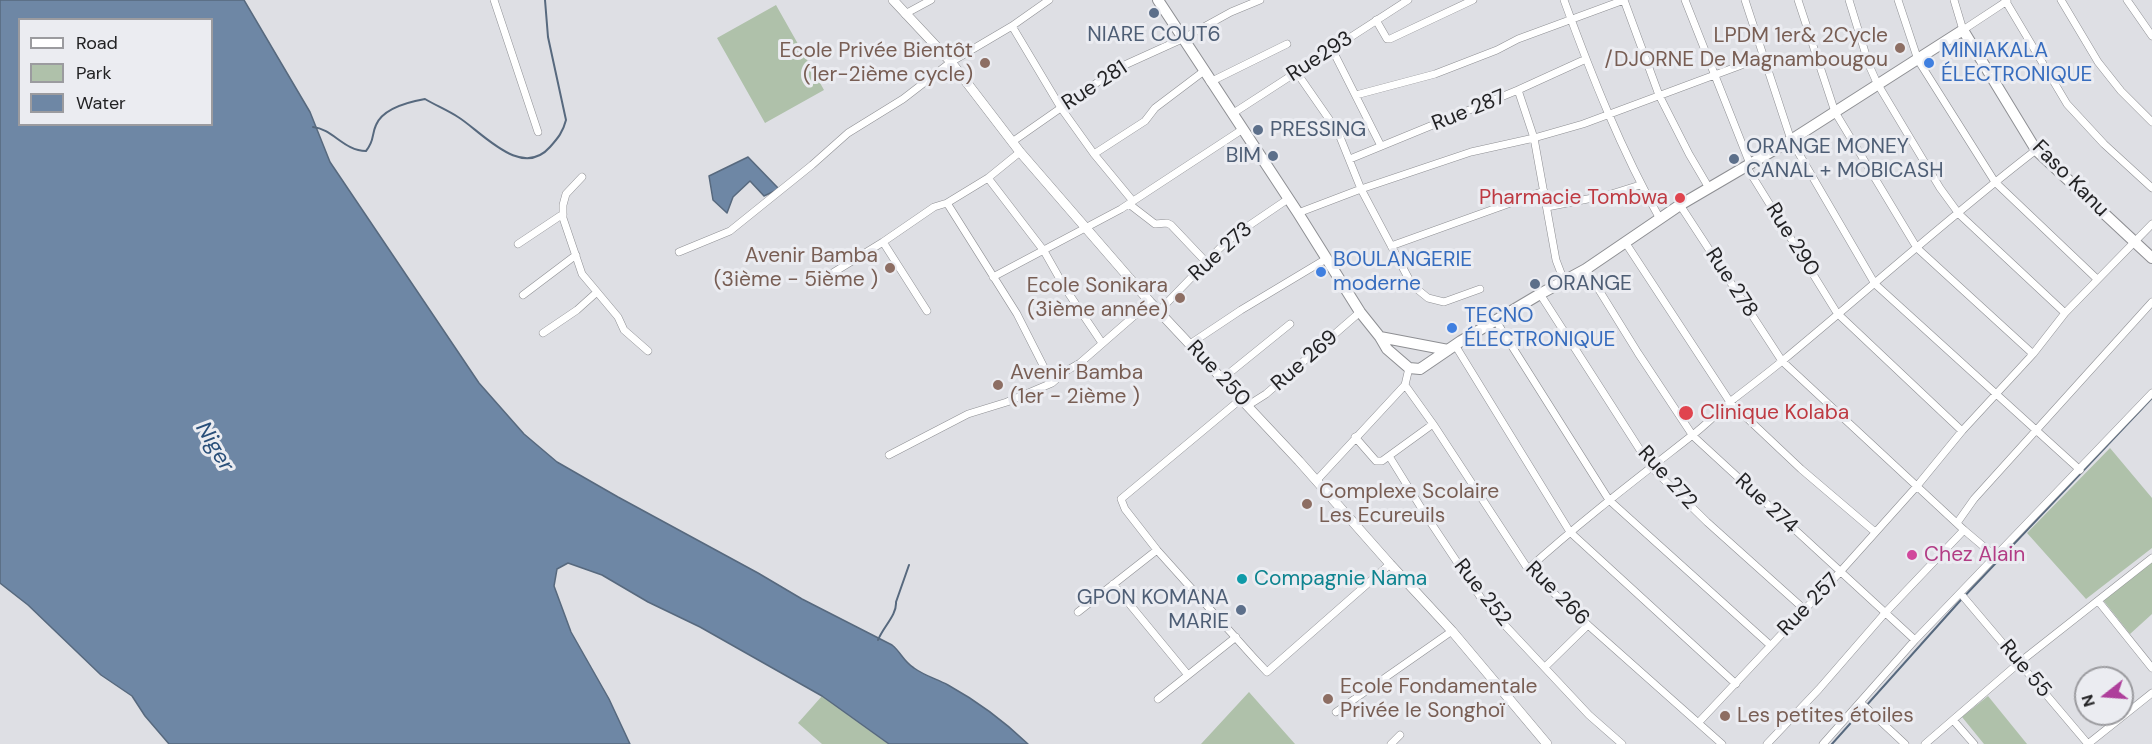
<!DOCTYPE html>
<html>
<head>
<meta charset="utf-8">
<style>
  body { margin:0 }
  #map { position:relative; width:2152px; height:744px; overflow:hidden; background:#dedfe4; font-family:"DM Sans",sans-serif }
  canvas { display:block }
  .legend { position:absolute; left:18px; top:18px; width:195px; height:108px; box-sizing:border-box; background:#ebecf1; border:2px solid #9b9b9f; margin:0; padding:8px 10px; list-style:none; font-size:18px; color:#222224 }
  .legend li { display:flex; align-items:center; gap:12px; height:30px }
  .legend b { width:30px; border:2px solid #9b9b9f }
  .north { position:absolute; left:2074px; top:666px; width:60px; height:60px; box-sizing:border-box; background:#ebecf1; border:2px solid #9b9b9f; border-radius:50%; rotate:253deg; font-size:16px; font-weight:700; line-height:24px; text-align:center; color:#222224 }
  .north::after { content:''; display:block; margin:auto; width:21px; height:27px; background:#ae3f9b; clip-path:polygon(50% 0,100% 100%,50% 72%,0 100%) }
</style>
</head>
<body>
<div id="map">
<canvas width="2152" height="744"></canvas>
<ul class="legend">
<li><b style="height:8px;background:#fff"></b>Road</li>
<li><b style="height:16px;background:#afc1aa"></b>Park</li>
<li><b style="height:16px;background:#6e87a5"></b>Water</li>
</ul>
<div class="north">N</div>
</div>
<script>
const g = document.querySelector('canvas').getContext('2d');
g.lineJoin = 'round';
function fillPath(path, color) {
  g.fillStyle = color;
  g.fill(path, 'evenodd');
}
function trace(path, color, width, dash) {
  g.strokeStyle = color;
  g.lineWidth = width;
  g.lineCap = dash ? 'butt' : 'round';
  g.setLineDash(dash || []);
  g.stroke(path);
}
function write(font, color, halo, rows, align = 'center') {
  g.font = font + ' "DM Sans",sans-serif';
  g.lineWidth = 6;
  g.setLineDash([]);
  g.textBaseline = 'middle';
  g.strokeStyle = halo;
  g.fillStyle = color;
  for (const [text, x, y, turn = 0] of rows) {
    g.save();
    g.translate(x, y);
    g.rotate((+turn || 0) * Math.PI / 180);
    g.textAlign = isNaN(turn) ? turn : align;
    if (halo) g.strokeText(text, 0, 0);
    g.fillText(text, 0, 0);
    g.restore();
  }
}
fillPath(new Path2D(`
  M 776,5 L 824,90 L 765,123 L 717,38 Z
  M 2110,448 L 2152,498 L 2152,548 L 2086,599 L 2027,533 Z
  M 2152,561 L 2152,614 L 2130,634 L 2103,600 Z
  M 1249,692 L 1295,744 L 1201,744 Z
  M 822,696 L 888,744 L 822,744 L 798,723 Z
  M 1988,696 L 2027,744 L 1984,744 L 1962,717 Z`), '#afc1aa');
const water = new Path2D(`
  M 0,0 L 244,0 L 310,112 L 330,162 L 479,383 L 524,434 L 557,462 L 618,497 L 758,573 L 802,599 L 892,645 C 901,652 903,661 914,668 C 925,676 937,679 948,685 C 977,701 1005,722 1028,744 L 889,744 L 822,696 L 700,627 L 648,602 L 602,575 L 568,563 L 557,569 L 554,586 L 571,632 L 609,699 L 630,744 L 169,744 L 145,716 L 132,696 L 101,675 L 28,605 L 0,583 ZM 20,20 L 212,20 L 212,124 L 20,124 Z
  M 748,157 L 779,189 L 764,196 L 750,181 L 733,197 L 727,213 L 713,200 L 709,176 Z`);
fillPath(water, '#6e87a5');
trace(water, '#57697e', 1.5);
trace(new Path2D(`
  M 313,127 C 333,129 344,151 366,151 C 375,140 371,136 376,125 C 383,108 408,102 425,99 C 435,105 447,110 458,117 C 481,131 521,180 550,147 C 558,138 563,132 566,120 L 548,37 L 545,0
  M 878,640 C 883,627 897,615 896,602 L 909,565
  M 1832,744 L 1959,602 L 2152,398`), '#57697e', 2);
const minor = new Path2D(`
  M 494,0 L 538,132
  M 1564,0 C 1591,74 1621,150 1660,219
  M 1624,0 L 1659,95 L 1689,154 L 1709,188
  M 1685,0 L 1750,164
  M 1745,0 L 1791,140 L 1875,284 L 2080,470
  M 1798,0 L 1835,112 L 1917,248 L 2033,354
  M 1849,0 L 1869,65 L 1877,83 L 1940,188 L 1959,214 L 2065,313
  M 1898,0 L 1918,60 L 1995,182 L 2097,279
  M 1954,0 L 1963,30 L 2007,1
  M 2005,0 L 2067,104 L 2104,144 L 2152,188
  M 2061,0 L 2098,62 L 2121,91 L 2152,122
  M 2127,0 L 2152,36
  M 905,14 L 931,0
  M 1376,20 L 1387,39 L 1390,39 L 1473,0
  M 1012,26 L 1061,108 L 1094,154 L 1132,200
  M 1332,49 L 1381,146
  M 1297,73 L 1338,132 L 1361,189 L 1412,285 L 1428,298 L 1444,302 L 1480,289
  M 1210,82 L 1287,44
  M 1518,90 L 1534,138 L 1556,260 L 1564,281
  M 1356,95 L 1435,74 L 1497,50 L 1518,39 L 1624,0
  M 1232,114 L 1408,0
  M 1012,142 L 1118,68 L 1182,39 L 1231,12 L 1260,0
  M 1094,154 L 1145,121 L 1155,108 L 1204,71
  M 1350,159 L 1518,90 L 1586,59
  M 1746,166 L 1837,313 L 1962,431
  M 582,177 L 566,194 L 563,205 L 563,218 L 582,274 L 618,317 L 624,330 L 648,351
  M 988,178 L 1044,251 L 1065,288 L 1102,343
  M 947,203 L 1017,314 L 1052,383
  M 1129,204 L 1155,224 L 1167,223 L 1171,225 L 1207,263
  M 1680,205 L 1782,361 L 1964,530 L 1996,557
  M 1547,207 L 1608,195 L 1640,185
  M 1298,213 L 1361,189 L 1471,152 L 1534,138 L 1583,124 L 1763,57
  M 883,242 L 927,311
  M 1625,242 L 1730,402 L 1801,469 L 1875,532
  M 518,244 L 563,214
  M 1391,246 L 1544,191
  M 679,252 L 730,231 L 812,165 L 848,133 L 903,99 L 951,62 L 1012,26 L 1049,0
  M 1586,269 L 1638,353 L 1693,436 L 1915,640
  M 831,274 L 883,242 L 934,207 L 947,203 L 988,178 L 1020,152
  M 993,277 L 1121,209 L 1243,129
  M 1540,294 L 1651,467 L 1707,522 L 1804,609
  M 523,295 L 576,255
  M 1159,311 L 1220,248 L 1235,235 L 1288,199
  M 1496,321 L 1609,500 L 1770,645
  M 543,333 L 577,310 L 597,292
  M 1190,344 L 1241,310 L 1326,259
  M 1455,345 L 1570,532 L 1736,684
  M 1222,379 L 1290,324
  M 1405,385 L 1433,424 L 1528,569 L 1588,625 L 1722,744
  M 1241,399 L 1121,499 L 1125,509 L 1157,550 L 1253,657 L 1267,672 L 1390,564
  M 1247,406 L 1266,394 L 1360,312
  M 1355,437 L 1376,461 L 1382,461 L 1433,424
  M 889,455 L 968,414 L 1007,402 L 1052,383 L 1066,371 L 1080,363 L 1150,302
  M 1389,456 L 1425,514 L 1485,604 L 1589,715 L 1622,744
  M 1316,481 L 1405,385 L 1409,368
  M 1957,523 L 1974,499 L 2152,302
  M 1528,569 C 1580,522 1635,480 1690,437 C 1705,426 1717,413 1731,401 C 1748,388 1765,375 1781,362 C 1866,292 1949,217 2036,150
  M 1113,584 L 1188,675
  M 1961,594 L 2088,744
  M 2099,602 L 2152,668
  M 1078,612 L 1157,550
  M 1545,667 L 1588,625
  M 1158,699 L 1236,637
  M 1861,703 L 1905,744
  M 1336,712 L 1452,631
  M 1953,720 L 1974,744
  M 1699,722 L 1840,572 L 1917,486 L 1962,431 L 2033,354 L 2065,313 L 2152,224
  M 1391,744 L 1400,735
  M 1767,744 L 1819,689 L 1885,613 L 1964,530
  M 1823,744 L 1915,640 L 2152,393
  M 1925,744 L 2020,662 L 2152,558
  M 2088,744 L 2152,693`);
const tertiary = new Path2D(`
  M 893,0 L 951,62 L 1020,152 L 1150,302 L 1299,461 L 1390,564 L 1452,631 L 1547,744`);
const secondary = new Path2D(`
  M 1158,0 L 1298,213 L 1360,312 L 1380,337 L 1387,349 L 1409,368 L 1420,369 L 1461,341 L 1540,294 L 1586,269 L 1680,205 L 1791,140 L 1963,30 L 2036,150 L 2152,258
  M 1380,337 L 1448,350`);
trace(minor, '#8e8f93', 8);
trace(tertiary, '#8e8f93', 10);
trace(secondary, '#8e8f93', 12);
trace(minor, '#fff', 7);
trace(tertiary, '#fff', 9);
trace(secondary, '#fff', 10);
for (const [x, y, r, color] of [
  [1154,13,6,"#5c6f8a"],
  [1900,48,6,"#8d6e63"],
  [985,63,6,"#8d6e63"],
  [1929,63,6,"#3f7fe0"],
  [1258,130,6,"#5c6f8a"],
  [1273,156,6,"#5c6f8a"],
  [1734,159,6,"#5c6f8a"],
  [1680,198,6,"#e0444e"],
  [890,268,6,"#8d6e63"],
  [1321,272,6,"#3f7fe0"],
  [1535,284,6,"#5c6f8a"],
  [1180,298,6,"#8d6e63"],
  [1452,328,6,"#3f7fe0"],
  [998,385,6,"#8d6e63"],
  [1686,413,8,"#e0444e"],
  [1307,504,6,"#8d6e63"],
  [1912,555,6,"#d1479c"],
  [1242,579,6,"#0f9aa8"],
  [1241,610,6,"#5c6f8a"],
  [1328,699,6,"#8d6e63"],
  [1725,716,6,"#8d6e63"]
]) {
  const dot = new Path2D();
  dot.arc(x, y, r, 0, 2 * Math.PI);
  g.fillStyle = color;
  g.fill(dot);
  trace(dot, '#ebecf1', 2);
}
write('21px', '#4e5e75', '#ebecf1', [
  ["NIARE COUT6",1154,35,"center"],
  ["PRESSING",1270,130],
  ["ORANGE MONEY",1746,147],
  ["CANAL + MOBICASH",1746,171],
  ["BIM",1261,156,"right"],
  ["ORANGE",1547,284],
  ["GPON KOMANA",1229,598,"right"],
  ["MARIE",1229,622,"right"]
], 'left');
write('21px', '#785e54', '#ebecf1', [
  ["LPDM 1er& 2Cycle",1888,36],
  ["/DJORNE De Magnambougou",1888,60],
  ["Ecole Privée Bientôt",973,51],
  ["(1er-2ième cycle)",973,75],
  ["Avenir Bamba",878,256],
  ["(3ième - 5ième )",878,280],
  ["Ecole Sonikara",1168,286],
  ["(3ième année)",1168,310],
  ["Avenir Bamba",1010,373,"left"],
  ["(1er - 2ième )",1010,397,"left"],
  ["Complexe Scolaire",1319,492,"left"],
  ["Les Ecureuils",1319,516,"left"],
  ["Ecole Fondamentale",1340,687,"left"],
  ["Privée le Songhoï",1340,711,"left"],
  ["Les petites étoiles",1737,716,"left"]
], 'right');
write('21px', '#366cbe', '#ebecf1', [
  ["MINIAKALA",1941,51],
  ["ÉLECTRONIQUE",1941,75],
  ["BOULANGERIE",1333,260],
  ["moderne",1333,284],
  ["TECNO",1464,316],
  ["ÉLECTRONIQUE",1464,340]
], 'left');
write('21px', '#222224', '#ebecf1', [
  ["Rue293",1320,57,-33],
  ["Rue 281",1095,86,-33],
  ["Rue 287",1469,111,-22],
  ["Faso Kanu",2070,179,45],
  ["Rue 290",1792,240,58],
  ["Rue 273",1221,252,-42],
  ["Rue 278",1731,283,57],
  ["Rue 269",1305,361,-41],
  ["Rue 250",1218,374,47],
  ["Rue 272",1667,478,48],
  ["Rue 274",1766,504,43],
  ["Rue 252",1482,593,52],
  ["Rue 266",1557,594,45],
  ["Rue 257",1809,605,-46],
  ["Rue 55",2025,669,50]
]);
write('21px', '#be3a42', '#ebecf1', [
  ["Pharmacie Tombwa",1668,198],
  ["Clinique Kolaba",1700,413,"left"]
], 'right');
write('21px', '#b23c85', '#ebecf1', [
  ["Chez Alain",1924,555]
], 'left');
write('21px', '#0d838f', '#ebecf1', [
  ["Compagnie Nama",1254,579]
], 'left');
write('italic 22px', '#294f7a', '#ebecf1', [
  ["Niger",214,447,59]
]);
</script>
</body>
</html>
